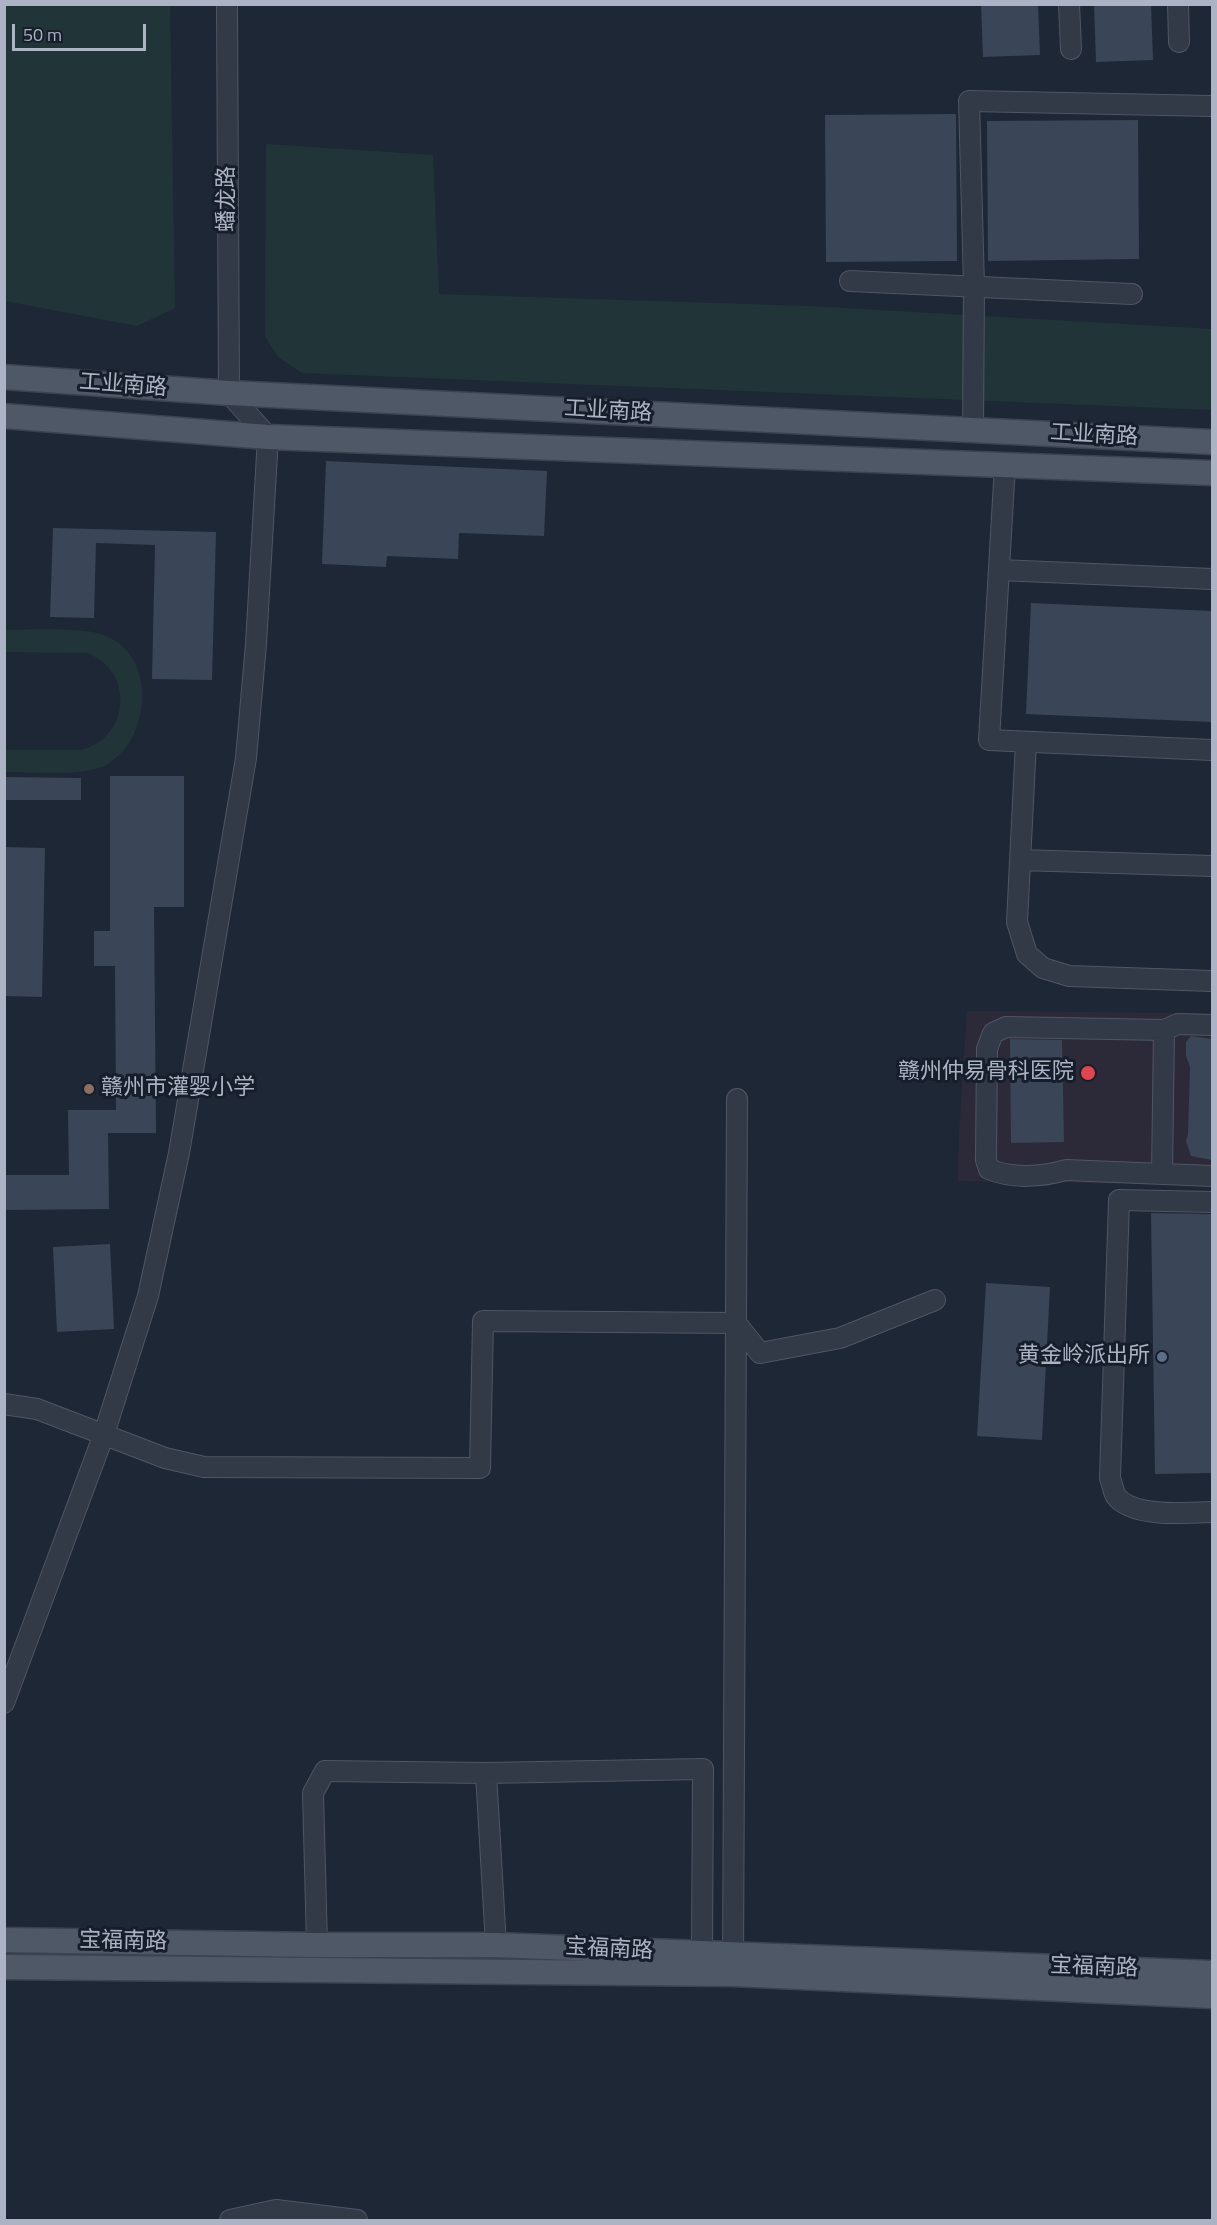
<!DOCTYPE html>
<html>
<head>
<meta charset="utf-8">
<style>
  body { margin:0 }
  #map { position:relative; width:1217px; height:2225px; overflow:hidden; background:#1e2736; font-family:"Titillium Web",sans-serif }
  canvas { display:block }
  .frame { position:absolute; inset:0; border:6px solid #abb3c4; pointer-events:none }
  .scale { position:absolute; left:12px; top:24px; width:134px; height:27px; box-sizing:border-box; border:3px solid #abb3c4; border-top:0; padding-left:8px; font-size:18px; line-height:21px; white-space:nowrap; color:#abb3c4; -webkit-text-stroke:4px #171e2b; paint-order:stroke }
</style>
</head>
<body>
<div id="map">
<canvas width="1217" height="2225"></canvas>
<div class="frame"></div>
<div class="scale">50 m</div>
</div>
<script>
const g = document.querySelector('canvas').getContext('2d');
g.lineJoin = 'round';
function fillPath(path, color) {
  g.fillStyle = color;
  g.fill(path, 'evenodd');
}
function trace(path, color, width, dash) {
  g.strokeStyle = color;
  g.lineWidth = width;
  g.lineCap = dash ? 'butt' : 'round';
  g.setLineDash(dash || []);
  g.stroke(path);
}
function write(font, color, halo, rows, align = 'center') {
  g.font = font + ' "Titillium Web","Noto Sans SC",sans-serif';
  g.lineWidth = 6;
  g.setLineDash([]);
  g.textBaseline = 'middle';
  g.strokeStyle = halo;
  g.fillStyle = color;
  for (const [text, x, y, turn = 0] of rows) {
    g.save();
    g.translate(x, y);
    g.rotate((+turn || 0) * Math.PI / 180);
    g.textAlign = isNaN(turn) ? turn : align;
    if (halo) g.strokeText(text, 0, 0);
    g.fillText(text, 0, 0);
    g.restore();
  }
}
fillPath(new Path2D(`
  M 967,1011 L 1212,1013 L 1212,1185 L 958,1181 L 959,1133 Z`), '#2c2a38');
fillPath(new Path2D(`
  M 4,5 L 170,5 L 175,308 L 137,326 L 5,301 Z
  M 266,144 L 433,155 L 439,294 L 808,306 L 1212,329 L 1212,410 L 302,373 L 278,357 L 265,336 Z
  M 5,630 C 30,630 77,627 100,634 C 157,650 153,736 108,764 C 87,777 31,772 5,772 L 5,750 L 81,750 C 130,738 135,671 87,653 L 5,652 Z`), '#213539');
fillPath(new Path2D(`
  M 981,4 L 1038,4 L 1040,55 L 983,57 Z
  M 1094,4 L 1151,4 L 1153,60 L 1096,62 Z
  M 956,114 L 957,261 L 826,262 L 825,115 Z
  M 1138,120 L 1139,259 L 988,261 L 987,121 Z
  M 326,461 L 547,471 L 544,536 L 459,533 L 458,559 L 387,556 L 386,567 L 322,564 Z
  M 53,528 L 216,532 L 212,680 L 152,679 L 155,545 L 96,543 L 94,618 L 50,617 Z
  M 1031,603 L 1212,611 L 1212,722 L 1026,714 Z
  M 110,776 L 184,776 L 184,907 L 154,907 L 156,1133 L 108,1133 L 109,1209 L 4,1210 L 4,1175 L 69,1175 L 68,1110 L 116,1110 L 115,966 L 94,966 L 94,931 L 110,931 Z
  M 4,777 L 81,778 L 81,800 L 4,800 Z
  M 4,847 L 45,848 L 42,997 L 4,996 Z
  M 1191,1036 L 1212,1039 L 1212,1160 L 1191,1156 L 1186,1141 L 1188,1134 L 1190,1067 L 1186,1056 L 1186,1042 Z
  M 1010,1039 L 1062,1040 L 1064,1142 L 1011,1143 Z
  M 1151,1213 L 1212,1214 L 1212,1473 L 1155,1474 Z
  M 110,1244 L 114,1329 L 57,1332 L 53,1247 Z
  M 986,1283 L 1050,1287 L 1042,1440 L 977,1436 Z`), '#3a4557');
const minor = new Path2D(`
  M 1069,4 L 1071,49
  M 1178,4 L 1179,42
  M 850,281 L 1132,294
  M 973,430 L 974,286 L 969,101 L 1212,106
  M 1005,465 L 989,740 L 1212,750
  M 999,570 L 1212,579
  M 1026,742 L 1017,922 L 1027,954 L 1043,968 L 1069,976 L 1212,981
  M 1020,860 L 1212,866
  M 1212,1025 L 1178,1024 L 1164,1030 L 1006,1027 L 993,1033 L 987,1049 L 986,1160 L 989,1169 C 1012,1179 1042,1177 1066,1170 L 1212,1176
  M 1162,1174 L 1164,1030
  M 1212,1202 L 1119,1200 L 1110,1478 C 1112,1483 1113,1491 1116,1496 C 1132,1518 1189,1513 1212,1512
  M 4,1404 L 37,1409 L 165,1458 L 204,1467 L 480,1468 L 483,1321 L 736,1323 L 760,1353 L 840,1338 L 935,1300
  M 4,1703 L 104,1434 L 148,1296 L 179,1153 L 246,758 L 256,644 L 268,437 L 229,393 L 227,4
  M 486,1773 L 496,1945
  M 317,1945 L 313,1793 L 325,1771 L 486,1773 L 703,1769 L 702,1954
  M 733,1968 L 737,1099
  M 230,2220 L 276,2210 L 357,2220`);
const major = new Path2D(`
  M 4,377 L 229,393 L 1212,442
  M 4,416 L 268,437 L 1212,473
  M 4,1940 L 317,1945 L 496,1945 L 1212,1973
  M 4,1967 L 733,1974 L 1212,1996`);
trace(minor, '#4f5665', 22);
trace(major, '#3b4250', 27);
trace(minor, '#323947', 20);
trace(major, '#4f5867', 24);
for (const [x, y, r, color] of [
  [1088,1073,8,"#e0444e"],
  [89,1089,6,"#8d6e63"],
  [1162,1357,6,"#5c6f8a"]
]) {
  const dot = new Path2D();
  dot.arc(x, y, r, 0, 2 * Math.PI);
  g.fillStyle = color;
  g.fill(dot);
  trace(dot, '#171e2b', 2);
}
write('22px', '#abb3c4', '#171e2b', [
  ["蟠龙路",228,199,-90],
  ["工业南路",123,386,4],
  ["工业南路",608,412,3],
  ["工业南路",1094,436,3],
  ["宝福南路",123,1942,1],
  ["宝福南路",609,1950,3],
  ["宝福南路",1094,1968,2]
]);
write('22px', '#abb3c4', '#171e2b', [
  ["赣州仲易骨科医院",1074,1073],
  ["赣州市灌婴小学",101,1089,"left"],
  ["黄金岭派出所",1150,1357]
], 'right');
</script>
</body>
</html>
